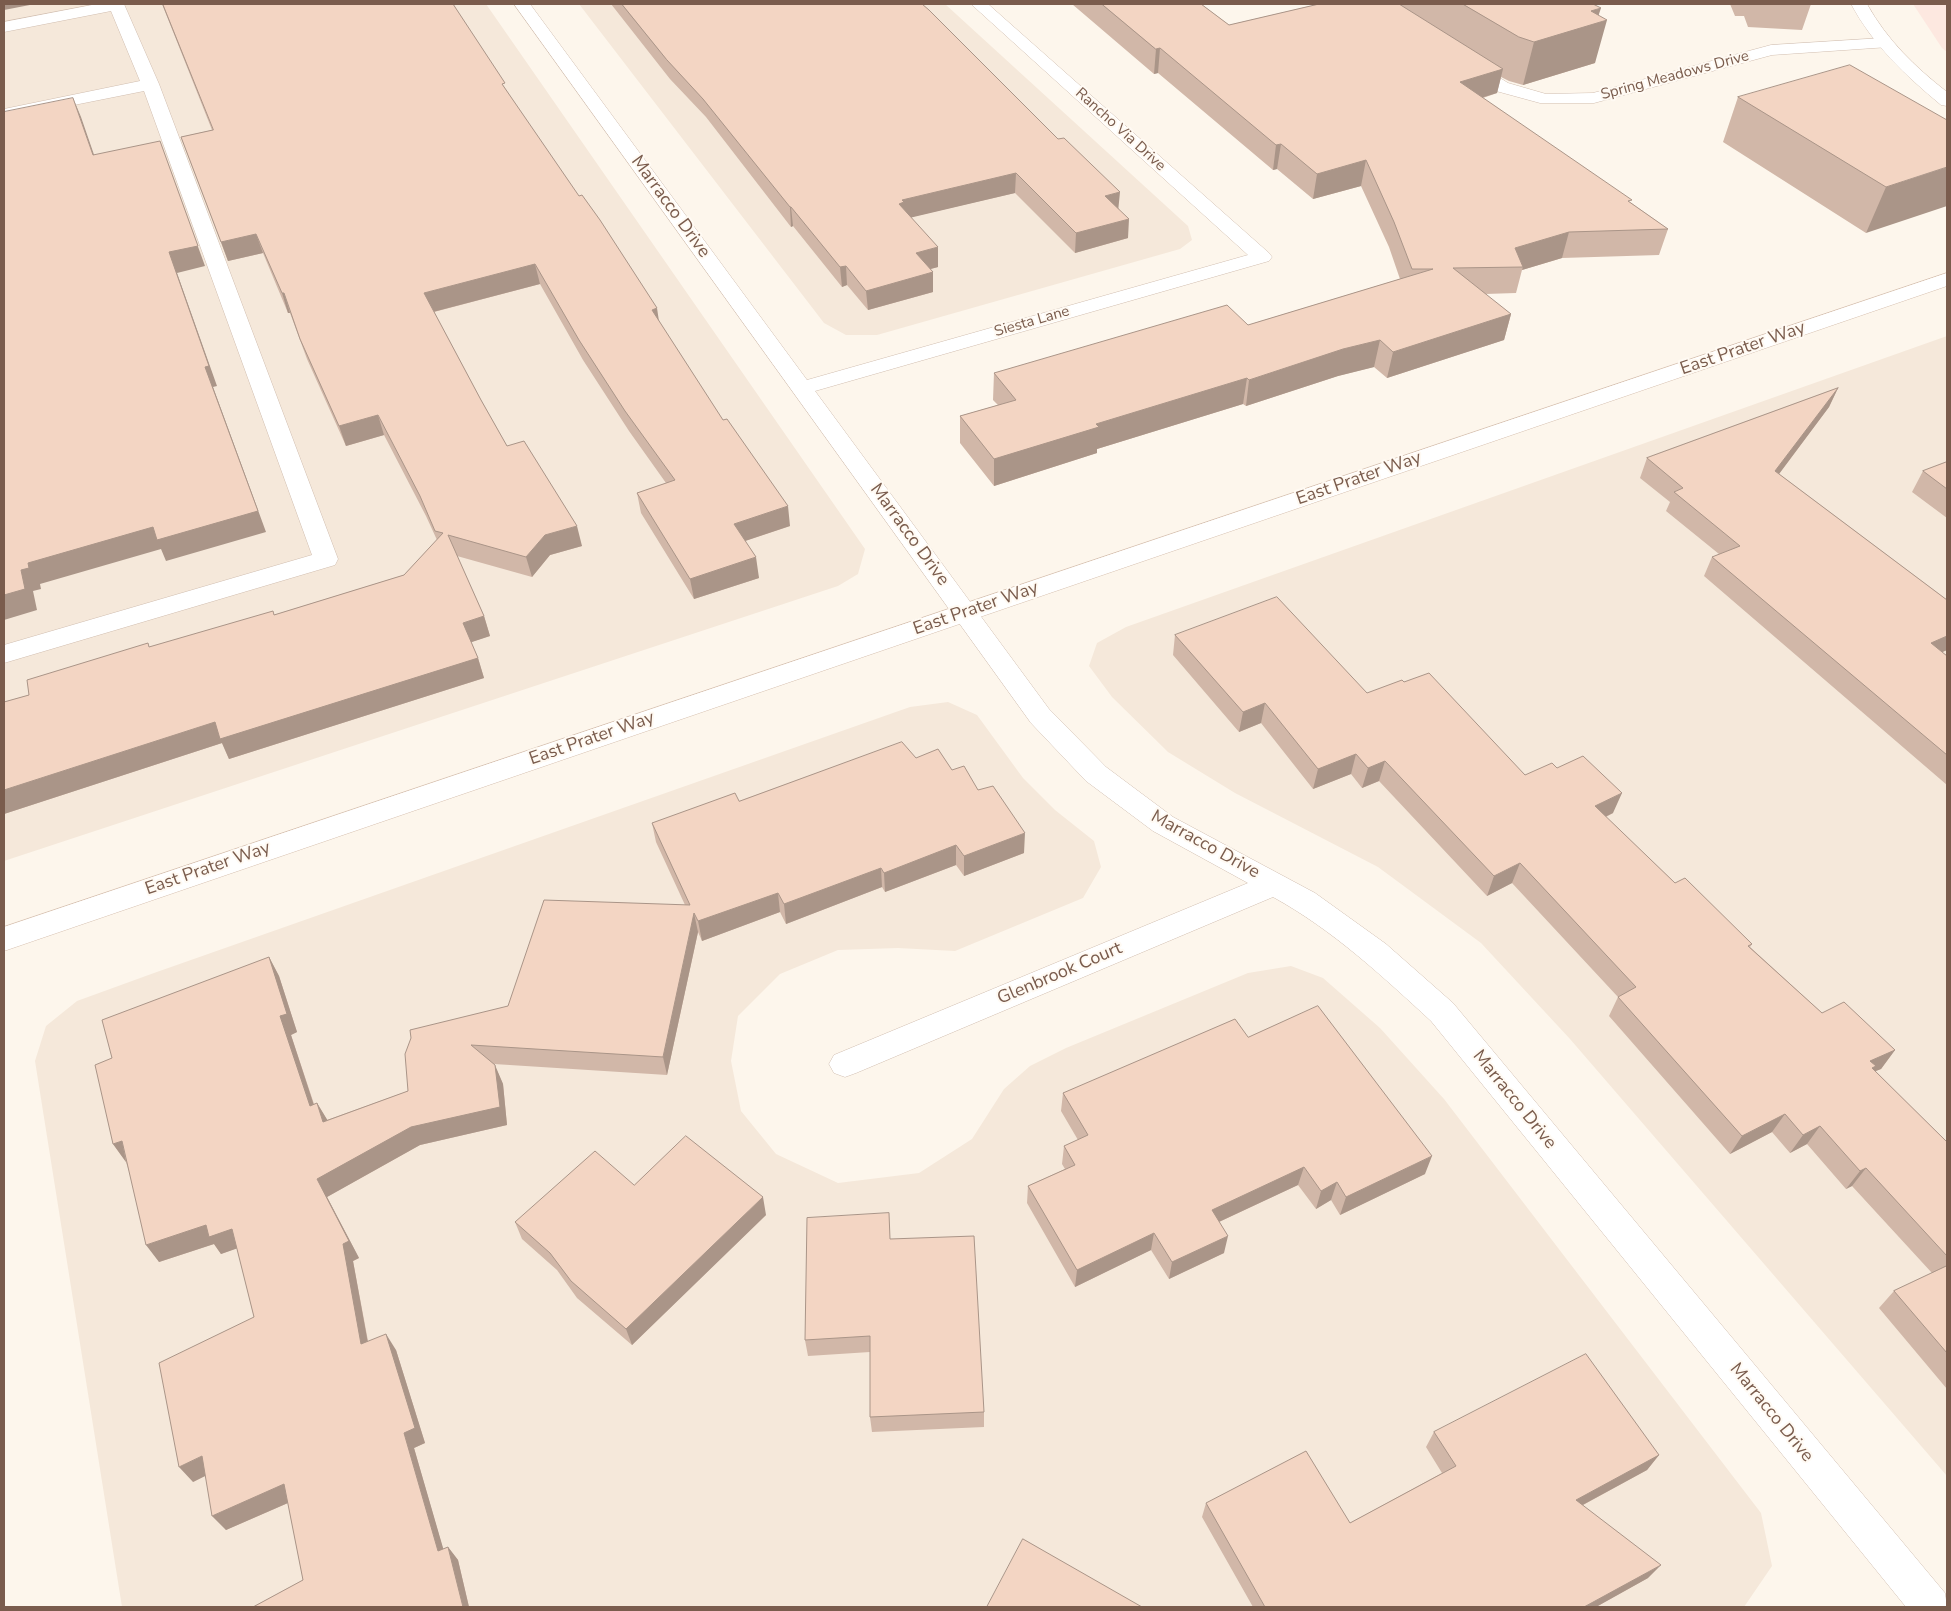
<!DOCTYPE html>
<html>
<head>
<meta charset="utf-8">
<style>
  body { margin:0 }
  #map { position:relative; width:1951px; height:1611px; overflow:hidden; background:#fdf6ec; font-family:"Nunito Sans",sans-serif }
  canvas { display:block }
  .frame { position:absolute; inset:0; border:5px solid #7a5c4d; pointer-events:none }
</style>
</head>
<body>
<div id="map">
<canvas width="1951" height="1611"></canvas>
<div class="frame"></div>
</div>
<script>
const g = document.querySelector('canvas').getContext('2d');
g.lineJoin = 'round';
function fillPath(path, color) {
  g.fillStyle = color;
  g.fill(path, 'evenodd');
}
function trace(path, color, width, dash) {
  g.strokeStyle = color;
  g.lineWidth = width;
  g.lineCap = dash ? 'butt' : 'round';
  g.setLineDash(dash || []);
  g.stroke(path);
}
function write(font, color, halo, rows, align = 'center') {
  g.font = font + ' "Nunito Sans",sans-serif';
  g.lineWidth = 4;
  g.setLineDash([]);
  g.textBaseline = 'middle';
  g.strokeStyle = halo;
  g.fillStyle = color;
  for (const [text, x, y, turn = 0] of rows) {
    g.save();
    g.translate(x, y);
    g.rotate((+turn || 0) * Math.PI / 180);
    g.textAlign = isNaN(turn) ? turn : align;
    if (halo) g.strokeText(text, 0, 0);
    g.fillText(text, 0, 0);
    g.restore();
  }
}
fillPath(new Path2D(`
  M 4,4 L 486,4 L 865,549 L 858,574 L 838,586 L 4,861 Z
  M 579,4 L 945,4 L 1188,226 L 1192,240 L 1180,249 L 877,335 L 846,335 L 824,323 Z
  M 1947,336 L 1947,1476 L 1570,1039 L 1481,943 L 1378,867 L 1235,793 L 1168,752 L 1112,697 L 1089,666 L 1097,643 L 1126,627 Z
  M 948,702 L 977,715 L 1023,778 L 1055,810 L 1094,841 L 1101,867 L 1083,898 L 955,951 L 898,948 L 838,950 L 780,974 L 738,1016 L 731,1061 L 741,1111 L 776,1154 L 838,1183 L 919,1173 L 972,1139 L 1004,1089 L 1030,1066 L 1066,1048 L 1248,973 L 1291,966 L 1323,978 L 1380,1028 L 1444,1099 L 1761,1513 L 1772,1566 L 1744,1607 L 122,1607 L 35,1061 L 46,1026 L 77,1001 L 154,973 L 910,707 Z`), '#f5e8da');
fillPath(new Path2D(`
  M 1913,4 L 1947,4 L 1947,52 L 1942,48 Z`), '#fde8e0');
const service = new Path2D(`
  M 97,4 L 124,4 L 159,84 L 338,559 L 335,565 L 4,663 L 4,645 L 312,555 L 144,91 L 4,119 L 4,109 L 140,81 L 111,11 L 4,32 L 4,22 Z
  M 1883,38 L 1889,39 L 1891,43 L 1889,47 L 1772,55 L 1594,103 L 1540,103 L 1496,91 L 1461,69 L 1458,65 L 1461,61 L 1467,60 L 1473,61 L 1508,83 L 1546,94 L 1593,93 L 1771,45 Z`);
const minor = new Path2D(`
  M 514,4 L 530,4 L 807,380 L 1248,255 L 971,4 L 988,4 L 1269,253 L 1272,257 L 1269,261 L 815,391 L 1049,709 L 1106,767 L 1173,817 L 1315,893 L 1386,944 L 1453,1003 L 1945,1593 L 1947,1607 L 1906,1607 L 1431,1021 C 1382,976 1333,930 1273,897 L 856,1073 L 845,1077 L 834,1073 L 829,1064 L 834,1055 L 1248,883 L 1153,831 L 1086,781 L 1031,723 Z`);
const tertiary = new Path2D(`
  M 1851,4 L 1867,4 C 1887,40 1915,67 1947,92 L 1947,106 L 1941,105 C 1905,75 1873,45 1851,4 Z`);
const secondary = new Path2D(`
  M 1947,273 L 1947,286 L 4,951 L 4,927 Z`);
trace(service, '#d1beb0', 1);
trace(minor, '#d1beb0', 1);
trace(tertiary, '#d1beb0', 1);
trace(secondary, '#d6c0b0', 1);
fillPath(service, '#fff');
fillPath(minor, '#fff');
fillPath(tertiary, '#fff');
fillPath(secondary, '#fff');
fillPath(new Path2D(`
  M 162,4 L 453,4 L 506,90 L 659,322 L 790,526 L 745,541 L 759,578 L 694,599 L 641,513 L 637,493 L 666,483 L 629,431 L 583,360 L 540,284 L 434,312 L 481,400 L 507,446 L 582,546 L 550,555 L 532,577 L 457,556 L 484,616 L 490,636 L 471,642 L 478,658 L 484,678 L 229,759 L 222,743 L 4,814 L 4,702 L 29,695 L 150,647 L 274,615 L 404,575 L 437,540 L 426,516 L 384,435 L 346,446 L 307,359 L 290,313 L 288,313 L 263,253 L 228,261 L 181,137 L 212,130 Z
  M 611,4 L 922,4 L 1119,209 L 1128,238 L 1075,253 L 1015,193 L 911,217 L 938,267 L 930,269 L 933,272 L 933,292 L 868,310 L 847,285 L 842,287 L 793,226 L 791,227 L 706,117 L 670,79 Z
  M 1072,4 L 1201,4 L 1229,25 L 1319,4 L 1593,4 L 1599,15 L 1595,63 L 1523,85 L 1509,81 L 1501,77 L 1497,93 L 1483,98 L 1668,229 L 1659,255 L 1562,258 L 1522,270 L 1516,293 L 1485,294 L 1511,314 L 1504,340 L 1387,378 L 1374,367 L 1338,376 L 1246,406 L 1243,404 L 1097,449 L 1097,453 L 994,486 L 960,443 L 960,416 L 998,405 L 993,400 L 994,373 L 1248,325 L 1400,279 L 1389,247 L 1361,186 L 1313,199 L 1277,169 L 1273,170 L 1158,73 L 1154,74 Z
  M 1730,4 L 1811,4 L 1802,30 L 1748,27 L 1744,16 L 1735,16 Z
  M 1738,97 L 1947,120 L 1866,233 L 1723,142 Z
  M 1838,388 L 1829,407 L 1779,474 L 1947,600 L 1947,650 L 1942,652 L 1947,656 L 1947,785 L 1704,576 L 1712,557 L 1719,554 L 1666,511 L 1670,502 L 1640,478 L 1647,458 Z
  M 1947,462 L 1947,518 L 1912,492 L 1923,471 Z
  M 1175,635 L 1367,693 L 1404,682 L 1525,775 L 1557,768 L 1613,813 L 1606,817 L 1675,883 L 1752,944 L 1750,947 L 1822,1013 L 1895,1050 L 1881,1069 L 1875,1071 L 1947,1142 L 1947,1389 L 1879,1308 L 1894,1291 L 1932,1273 L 1852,1186 L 1846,1189 L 1807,1144 L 1790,1153 L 1772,1132 L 1730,1154 L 1609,1016 L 1618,997 L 1512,883 L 1487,896 L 1379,781 L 1362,788 L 1351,774 L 1313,789 L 1261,723 L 1239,732 L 1173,655 Z
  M 916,758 L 952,770 L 978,790 L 1024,853 L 964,876 L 956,865 L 885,892 L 882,887 L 786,924 L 780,912 L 702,941 L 698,932 L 667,1075 L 494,1064 L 503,1084 L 507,1125 L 420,1145 L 327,1197 L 359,1258 L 353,1261 L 368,1341 L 396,1350 L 425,1443 L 414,1448 L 443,1549 L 448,1547 L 458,1560 L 469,1607 L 253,1607 L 303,1580 L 288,1503 L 226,1530 L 205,1476 L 193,1482 L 254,1317 L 237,1248 L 221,1254 L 214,1244 L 159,1262 L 126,1162 L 113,1144 L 112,1058 L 269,957 L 279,976 L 297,1032 L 291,1035 L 314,1104 L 317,1103 L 327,1120 L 408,1091 L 508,1006 L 685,905 L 656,842 L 652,823 Z
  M 1248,1037 L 1425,1174 L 1340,1215 L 1331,1200 L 1316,1209 L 1298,1185 L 1219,1222 L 1224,1253 L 1169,1279 L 1151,1250 L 1075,1287 L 1027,1203 L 1028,1186 L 1065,1169 L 1062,1164 L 1064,1146 L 1078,1140 L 1061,1111 L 1063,1093 Z
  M 634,1185 L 766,1215 L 632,1345 L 577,1298 L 557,1270 L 522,1239 L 515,1222 Z
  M 891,1239 L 984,1412 L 984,1427 L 872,1432 L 870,1417 L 870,1352 L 808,1356 L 805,1340 Z
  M 1434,1432 L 1659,1455 L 1647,1470 L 1583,1505 L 1648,1578 L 1596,1607 L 1253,1607 L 1202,1517 L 1206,1503 L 1350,1523 L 1442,1473 L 1426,1447 Z`), '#d1b7a8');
fillPath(new Path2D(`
  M 4,4 L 35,4 L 4,10 Z
  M 1601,8 L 1596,23 L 1607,20 L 1595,63 L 1523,85 L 1534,42 L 1591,11 Z
  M 1160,48 L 1158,73 L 1154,74 L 1156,49 Z
  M 1503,69 L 1497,93 L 1454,106 L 1460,82 Z
  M 73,98 L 81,117 L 101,175 L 93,155 Z
  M 1281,144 L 1277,169 L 1273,170 L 1276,145 Z
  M 1366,160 L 1361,186 L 1313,199 L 1317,174 Z
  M 167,161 L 205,266 L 177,273 L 217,386 L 213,387 L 266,532 L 166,561 L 161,549 L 40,584 L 41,589 L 33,591 L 37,610 L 4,620 L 4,595 L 21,570 L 28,563 L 169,252 Z
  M 1947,167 L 1947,206 L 1866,233 L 1886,187 Z
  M 1016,173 L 1015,193 L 905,219 L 899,204 L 902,200 Z
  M 1120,192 L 1118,212 L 1105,196 Z
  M 790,207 L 791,207 L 793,226 L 791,227 Z
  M 1129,219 L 1128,238 L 1075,253 L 1076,233 Z
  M 1569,232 L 1562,258 L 1522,270 L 1523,267 L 1515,248 Z
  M 256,234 L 263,253 L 228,261 L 221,242 Z
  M 938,247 L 938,267 L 916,273 L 916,253 Z
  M 535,264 L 540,284 L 429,313 L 424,293 Z
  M 846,266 L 847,285 L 842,287 L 840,267 Z
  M 933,272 L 933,292 L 868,310 L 866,291 Z
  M 282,293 L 284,293 L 290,313 L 288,313 Z
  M 657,308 L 660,328 L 652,310 Z
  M 1511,314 L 1504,340 L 1387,378 L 1393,352 Z
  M 1380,340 L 1374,367 L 1338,376 L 1246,406 L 1249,380 L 1343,349 Z
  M 1247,378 L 1243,404 L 1097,449 L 1097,453 L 994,486 L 994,459 L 1096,424 Z
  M 1838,388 L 1829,407 L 1767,490 L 1775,471 Z
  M 378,415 L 384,435 L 346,446 L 339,426 Z
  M 788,506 L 790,526 L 736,544 L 734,524 Z
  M 577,526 L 582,546 L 550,555 L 532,577 L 526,557 L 545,535 Z
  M 756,557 L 759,578 L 694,599 L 690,579 Z
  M 484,616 L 490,636 L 469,643 L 463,623 Z
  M 1947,636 L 1947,650 L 1920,662 L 1931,643 Z
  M 478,658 L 484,678 L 229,759 L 222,743 L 4,814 L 4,790 L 215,722 Z
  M 1265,703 L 1261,723 L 1239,732 L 1243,712 Z
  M 1356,754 L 1351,774 L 1313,789 L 1318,769 Z
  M 1385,761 L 1379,781 L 1362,788 L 1368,768 Z
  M 1622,793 L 1613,813 L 1586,826 L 1595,806 Z
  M 1025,833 L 1024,853 L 964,876 L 964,856 Z
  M 956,845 L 956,865 L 885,892 L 884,873 Z
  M 1520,863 L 1512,883 L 1487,896 L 1494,876 Z
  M 881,868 L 882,887 L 786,924 L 784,904 Z
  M 778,893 L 780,912 L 702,941 L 698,921 Z
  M 694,913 L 698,932 L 667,1075 L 663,1057 Z
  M 269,957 L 279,976 L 297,1032 L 291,1035 L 320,1124 L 310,1106 L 280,1016 Z
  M 1895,1050 L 1881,1069 L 1871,1073 L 1870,1061 Z
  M 495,1065 L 503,1084 L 507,1125 L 420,1145 L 327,1197 L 359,1258 L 353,1261 L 371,1360 L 361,1344 L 317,1179 Z
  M 317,1103 L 328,1121 L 323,1122 Z
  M 1785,1114 L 1772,1132 L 1730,1154 L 1742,1136 Z
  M 1820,1126 L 1807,1144 L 1790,1153 L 1803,1135 Z
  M 122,1141 L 126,1162 L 113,1144 Z
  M 1432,1156 L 1425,1174 L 1340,1215 L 1346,1197 Z
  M 1304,1167 L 1298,1185 L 1208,1227 L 1212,1210 Z
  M 1866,1168 L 1852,1186 L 1846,1189 L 1860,1171 Z
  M 1337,1182 L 1331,1200 L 1316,1209 L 1321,1191 Z
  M 763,1197 L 766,1215 L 632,1345 L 626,1329 Z
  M 206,1225 L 232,1229 L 244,1246 L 221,1254 L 214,1244 L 159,1262 L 146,1245 Z
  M 1154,1233 L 1151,1250 L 1075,1287 L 1077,1270 Z
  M 1228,1236 L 1224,1253 L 1169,1279 L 1172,1262 Z
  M 386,1334 L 396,1350 L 425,1443 L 414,1448 L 448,1565 L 438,1551 L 404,1433 Z
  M 1659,1455 L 1647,1470 L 1566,1514 L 1576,1500 Z
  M 202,1456 L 215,1471 L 193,1482 L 179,1467 Z
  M 284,1484 L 297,1499 L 226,1530 L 212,1516 Z
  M 448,1547 L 458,1560 L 469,1607 L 463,1607 Z
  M 1661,1565 L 1648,1578 L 1596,1607 L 1584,1607 Z`), '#aa9588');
const building = new Path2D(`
  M 163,4 L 453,4 L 505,83 L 502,84 L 579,196 L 582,195 L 600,220 L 657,308 L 652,310 L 723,420 L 727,419 L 788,506 L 734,524 L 756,557 L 690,579 L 637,493 L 675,480 L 625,411 L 579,340 L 535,264 L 424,293 L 481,400 L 507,446 L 524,441 L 577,526 L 545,535 L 526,557 L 448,535 L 484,616 L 463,623 L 478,658 L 220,739 L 215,722 L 4,790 L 4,702 L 29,695 L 27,680 L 148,643 L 149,647 L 273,611 L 274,615 L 404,575 L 443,533 L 435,531 L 420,496 L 378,415 L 339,426 L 300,339 L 284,293 L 282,293 L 256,234 L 221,242 L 181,137 L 213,130 Z
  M 622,4 L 922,4 L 929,10 L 1058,139 L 1064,138 L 1120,192 L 1105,196 L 1129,219 L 1076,233 L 1016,173 L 902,200 L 904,202 L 899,204 L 938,247 L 916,253 L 933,272 L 866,291 L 846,266 L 840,267 L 791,207 L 790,207 L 703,99 L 667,60 Z
  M 1102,4 L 1201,4 L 1229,25 L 1319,4 L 1399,4 L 1503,69 L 1460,82 L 1632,200 L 1628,201 L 1668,229 L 1569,232 L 1515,248 L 1523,267 L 1453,268 L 1511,314 L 1393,352 L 1380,340 L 1343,349 L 1249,380 L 1247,378 L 1096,424 L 1099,427 L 994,459 L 960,416 L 1016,400 L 994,373 L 1227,305 L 1248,325 L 1433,269 L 1412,269 L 1394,222 L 1366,160 L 1317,174 L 1281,144 L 1276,145 L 1160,48 L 1156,49 Z
  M 1463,4 L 1593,4 L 1601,8 L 1591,11 L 1607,20 L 1534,42 L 1519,37 Z
  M 1850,65 L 1947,120 L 1947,167 L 1886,187 L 1738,97 Z
  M 73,98 L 93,155 L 160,141 L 198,246 L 169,252 L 209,366 L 205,367 L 258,511 L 157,540 L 153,527 L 28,563 L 29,568 L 21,570 L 25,589 L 4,595 L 4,112 Z
  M 1838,388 L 1775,471 L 1947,600 L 1947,636 L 1931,643 L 1947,656 L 1947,755 L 1712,557 L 1740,546 L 1674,492 L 1683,488 L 1647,458 Z
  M 1947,462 L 1947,489 L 1923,471 Z
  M 1277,597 L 1367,693 L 1402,680 L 1404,682 L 1429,673 L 1525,775 L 1552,763 L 1557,768 L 1583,756 L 1622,793 L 1595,806 L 1675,883 L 1685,878 L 1752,944 L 1748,946 L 1822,1013 L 1844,1002 L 1895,1050 L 1870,1061 L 1876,1066 L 1872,1068 L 1947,1142 L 1947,1256 L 1866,1168 L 1860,1171 L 1820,1126 L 1803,1135 L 1785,1114 L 1742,1136 L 1618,997 L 1636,987 L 1520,863 L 1494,876 L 1385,761 L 1368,768 L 1356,754 L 1318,769 L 1265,703 L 1243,712 L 1175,635 Z
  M 902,742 L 916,758 L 938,749 L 952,770 L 964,766 L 978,790 L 993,786 L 1025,833 L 964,856 L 956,845 L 884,873 L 881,868 L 784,904 L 778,893 L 698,921 L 694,913 L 663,1057 L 471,1045 L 495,1065 L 500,1107 L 411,1127 L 317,1179 L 349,1241 L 343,1244 L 361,1344 L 386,1334 L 415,1428 L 404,1433 L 438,1551 L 448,1547 L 463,1607 L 253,1607 L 303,1580 L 284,1484 L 212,1516 L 202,1456 L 179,1467 L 159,1363 L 254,1317 L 232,1229 L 209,1237 L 206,1225 L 146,1245 L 122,1141 L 113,1144 L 95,1065 L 112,1058 L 102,1020 L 269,957 L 287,1014 L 280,1016 L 310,1106 L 317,1103 L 323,1122 L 408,1091 L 405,1054 L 411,1038 L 410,1030 L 508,1006 L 544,900 L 690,905 L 652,823 L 735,793 L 739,801 Z
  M 1318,1006 L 1432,1156 L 1346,1197 L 1337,1182 L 1321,1191 L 1304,1167 L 1212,1210 L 1228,1236 L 1172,1262 L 1154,1233 L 1077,1270 L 1028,1186 L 1075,1165 L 1064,1146 L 1088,1135 L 1063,1093 L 1235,1019 L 1248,1037 Z
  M 686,1136 L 763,1197 L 626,1329 L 571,1281 L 550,1253 L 515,1222 L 595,1151 L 634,1185 Z
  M 889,1213 L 890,1239 L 974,1236 L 984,1412 L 870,1417 L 870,1336 L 805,1340 L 807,1218 Z
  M 1947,1266 L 1947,1353 L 1894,1291 Z
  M 1586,1354 L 1659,1455 L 1576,1500 L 1661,1565 L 1584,1607 L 1265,1607 L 1206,1503 L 1306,1451 L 1350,1523 L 1456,1466 L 1434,1432 Z
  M 1023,1539 L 1142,1607 L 987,1607 Z`);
fillPath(building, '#f3d5c3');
trace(building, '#aa9588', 1);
write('15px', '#7a5c4d', '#fffaf3', [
  ["Spring Meadows Drive",1675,76,-15],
  ["Rancho Via Drive",1120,130,42],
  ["Siesta Lane",1032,322,-16]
]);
write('18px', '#7a5c4d', '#fffaf3', [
  ["Marracco Drive",670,207,54],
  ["East Prater Way",1743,349,-19],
  ["East Prater Way",1359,479,-19],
  ["Marracco Drive",909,535,54],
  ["East Prater Way",976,609,-19],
  ["East Prater Way",592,739,-19],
  ["Marracco Drive",1205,845,29],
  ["East Prater Way",208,869,-19],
  ["Glenbrook Court",1060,974,-23],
  ["Marracco Drive",1514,1100,51],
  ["Marracco Drive",1771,1413,51]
]);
</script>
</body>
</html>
